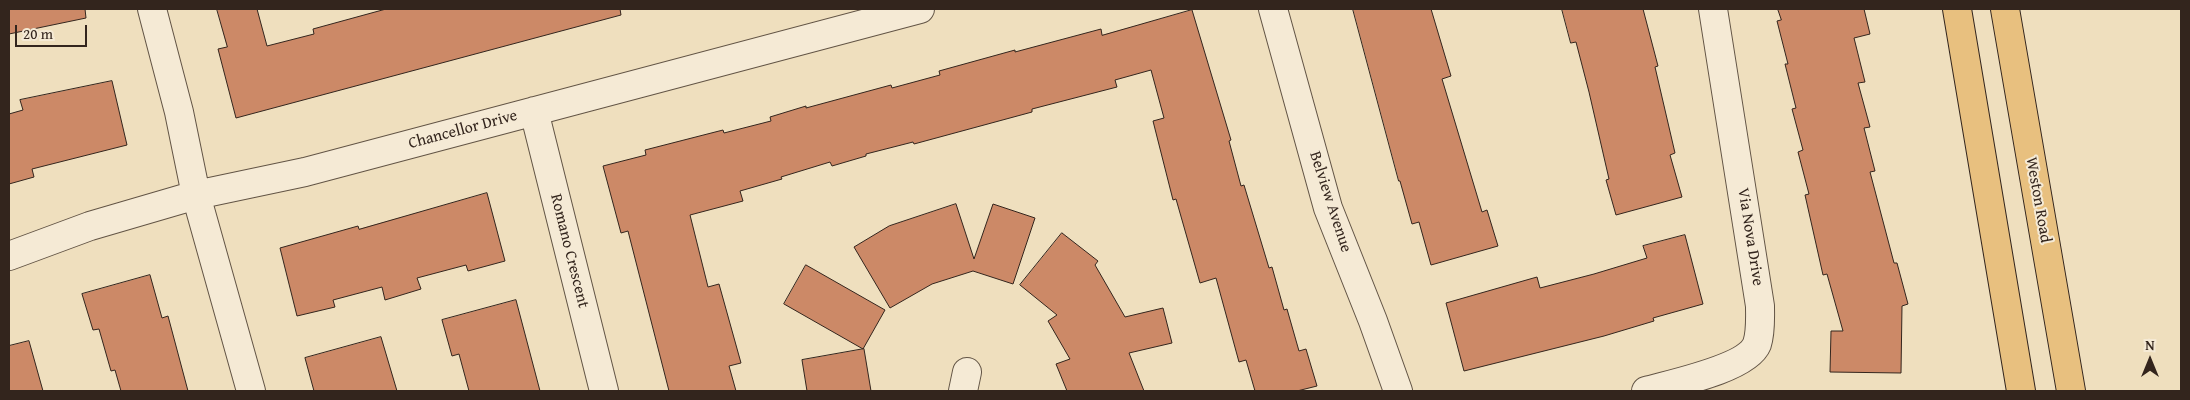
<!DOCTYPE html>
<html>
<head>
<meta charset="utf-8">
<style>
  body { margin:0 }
  #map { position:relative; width:2190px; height:400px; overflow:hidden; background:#efdfbe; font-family:"Gentium Book Plus",serif }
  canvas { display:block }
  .frame { position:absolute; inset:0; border:10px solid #33251d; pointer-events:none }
  .north { position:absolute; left:2125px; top:335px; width:50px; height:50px; -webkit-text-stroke:4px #f5ead5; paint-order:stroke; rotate:0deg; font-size:14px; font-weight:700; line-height:20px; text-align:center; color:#33251d }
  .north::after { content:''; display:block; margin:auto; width:18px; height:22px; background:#33251d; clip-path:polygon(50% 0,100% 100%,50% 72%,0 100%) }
  .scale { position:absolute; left:15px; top:25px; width:72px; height:22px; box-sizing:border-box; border:2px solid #33251d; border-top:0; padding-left:6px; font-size:15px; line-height:18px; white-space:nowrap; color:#33251d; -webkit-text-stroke:4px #f5ead5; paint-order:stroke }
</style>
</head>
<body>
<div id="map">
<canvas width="2190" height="400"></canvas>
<div class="frame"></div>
<div class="north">N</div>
<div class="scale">20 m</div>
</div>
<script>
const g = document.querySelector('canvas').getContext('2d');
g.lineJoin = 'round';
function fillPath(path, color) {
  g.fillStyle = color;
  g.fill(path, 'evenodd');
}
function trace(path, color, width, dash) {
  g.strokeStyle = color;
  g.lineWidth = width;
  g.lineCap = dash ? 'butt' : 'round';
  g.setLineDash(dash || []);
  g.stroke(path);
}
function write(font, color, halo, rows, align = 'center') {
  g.font = font + ' "Gentium Book Plus",serif';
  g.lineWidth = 4;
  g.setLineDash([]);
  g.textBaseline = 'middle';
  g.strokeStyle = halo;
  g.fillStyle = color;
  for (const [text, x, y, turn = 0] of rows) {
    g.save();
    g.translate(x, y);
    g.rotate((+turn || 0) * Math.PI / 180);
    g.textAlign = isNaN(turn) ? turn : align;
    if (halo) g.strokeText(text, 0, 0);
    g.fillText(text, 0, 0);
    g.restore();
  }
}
const building = new Path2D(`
  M 9,9 L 85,9 L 86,18 L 9,34 Z
  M 217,9 L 257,9 L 267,46 L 314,34 L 313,29 L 386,9 L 620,9 L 621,15 L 236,118 L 218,49 L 227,47 Z
  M 1353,9 L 1431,9 L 1451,76 L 1442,79 L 1482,212 L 1487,210 L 1498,246 L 1431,265 L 1419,222 L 1412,224 L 1400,181 L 1399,181 Z
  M 1562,9 L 1643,9 L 1658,66 L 1655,67 L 1675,153 L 1670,155 L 1682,197 L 1616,215 L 1606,180 L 1609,179 L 1589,92 L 1576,42 L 1571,43 Z
  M 1778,9 L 1864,9 L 1870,34 L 1854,38 L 1865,82 L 1858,83 L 1870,127 L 1864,128 L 1875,171 L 1870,172 L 1894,263 L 1897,263 L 1908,304 L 1902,306 L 1901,373 L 1830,372 L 1831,331 L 1843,331 L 1827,274 L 1823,275 L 1805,195 L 1809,194 L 1798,152 L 1803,150 L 1792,109 L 1796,108 L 1785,64 L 1788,64 L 1777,21 L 1781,20 Z
  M 1192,10 L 1231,140 L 1229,141 L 1241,186 L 1244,185 L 1269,268 L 1272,267 L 1284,310 L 1287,309 L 1299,351 L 1306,349 L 1317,386 L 1297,391 L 1255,391 L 1246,360 L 1239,362 L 1216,278 L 1200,283 L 1176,199 L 1173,200 L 1153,121 L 1164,118 L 1151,70 L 1115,80 L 1117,87 L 1032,109 L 1032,112 L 914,144 L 913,142 L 866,154 L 866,156 L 832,166 L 830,162 L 781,177 L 782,179 L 740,191 L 743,201 L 690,215 L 708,287 L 719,284 L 741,363 L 729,366 L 736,391 L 669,391 L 628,231 L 621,233 L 603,166 L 646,155 L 645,150 L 723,130 L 724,133 L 771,121 L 770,117 L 806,106 L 806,108 L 891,85 L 892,88 L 940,75 L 939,71 L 1015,50 L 1015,52 L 1101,29 L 1102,35 Z
  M 112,81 L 127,145 L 32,169 L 34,177 L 9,184 L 9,114 L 23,110 L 20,100 Z
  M 487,193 L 505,261 L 468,271 L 466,265 L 417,278 L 421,289 L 385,300 L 382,287 L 333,300 L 335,307 L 297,316 L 280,248 L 358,226 L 359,229 Z
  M 956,204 L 974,259 L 993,204 L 1035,218 L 1013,284 L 973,271 L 932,284 L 890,308 L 854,247 L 889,226 Z
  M 1062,233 L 1098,261 L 1095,265 L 1125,317 L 1163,308 L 1172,343 L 1129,353 L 1144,391 L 1067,391 L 1056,364 L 1070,359 L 1048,321 L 1057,315 L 1020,285 Z
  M 1685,235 L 1703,304 L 1653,318 L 1654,321 L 1604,336 L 1464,371 L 1446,303 L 1537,277 L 1540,288 L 1594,274 L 1647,258 L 1643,246 Z
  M 806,265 L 885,310 L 863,349 L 784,304 Z
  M 150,275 L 162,318 L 168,316 L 188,391 L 121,391 L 115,370 L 111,371 L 99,329 L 93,330 L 82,294 Z
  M 516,300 L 540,391 L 469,391 L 459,354 L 452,356 L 442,320 Z
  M 381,337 L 397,391 L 314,391 L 305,358 Z
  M 29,341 L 43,391 L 9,391 L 9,346 Z
  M 864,349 L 871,391 L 807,391 L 802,360 Z`);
fillPath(building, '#cc8967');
trace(building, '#33251d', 1);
const minor = new Path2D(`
  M 152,9 L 179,112 L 196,195 L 251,391
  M 1273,9 L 1328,208 L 1373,321 L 1398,391
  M 534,111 L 604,391
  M 9,256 L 90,226 L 196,195 L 305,172 L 920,9
  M 963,391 L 967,372
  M 1646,391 C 1670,384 1747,369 1757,344 C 1761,332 1760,318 1760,306 L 1713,9`);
const major = new Path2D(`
  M 1957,9 L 2021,391
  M 2005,9 L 2071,391`);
trace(minor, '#625445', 30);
trace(major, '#33251d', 30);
trace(minor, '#f5ead5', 28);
trace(major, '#e8c07f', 28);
write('16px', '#33251d', '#f5ead5', [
  ["Chancellor Drive",463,130,-15],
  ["Weston Road",2038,200,80],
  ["Belview Avenue",1330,202,72],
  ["Via Nova Drive",1750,237,81],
  ["Romano Crescent",569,251,76]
]);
</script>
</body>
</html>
